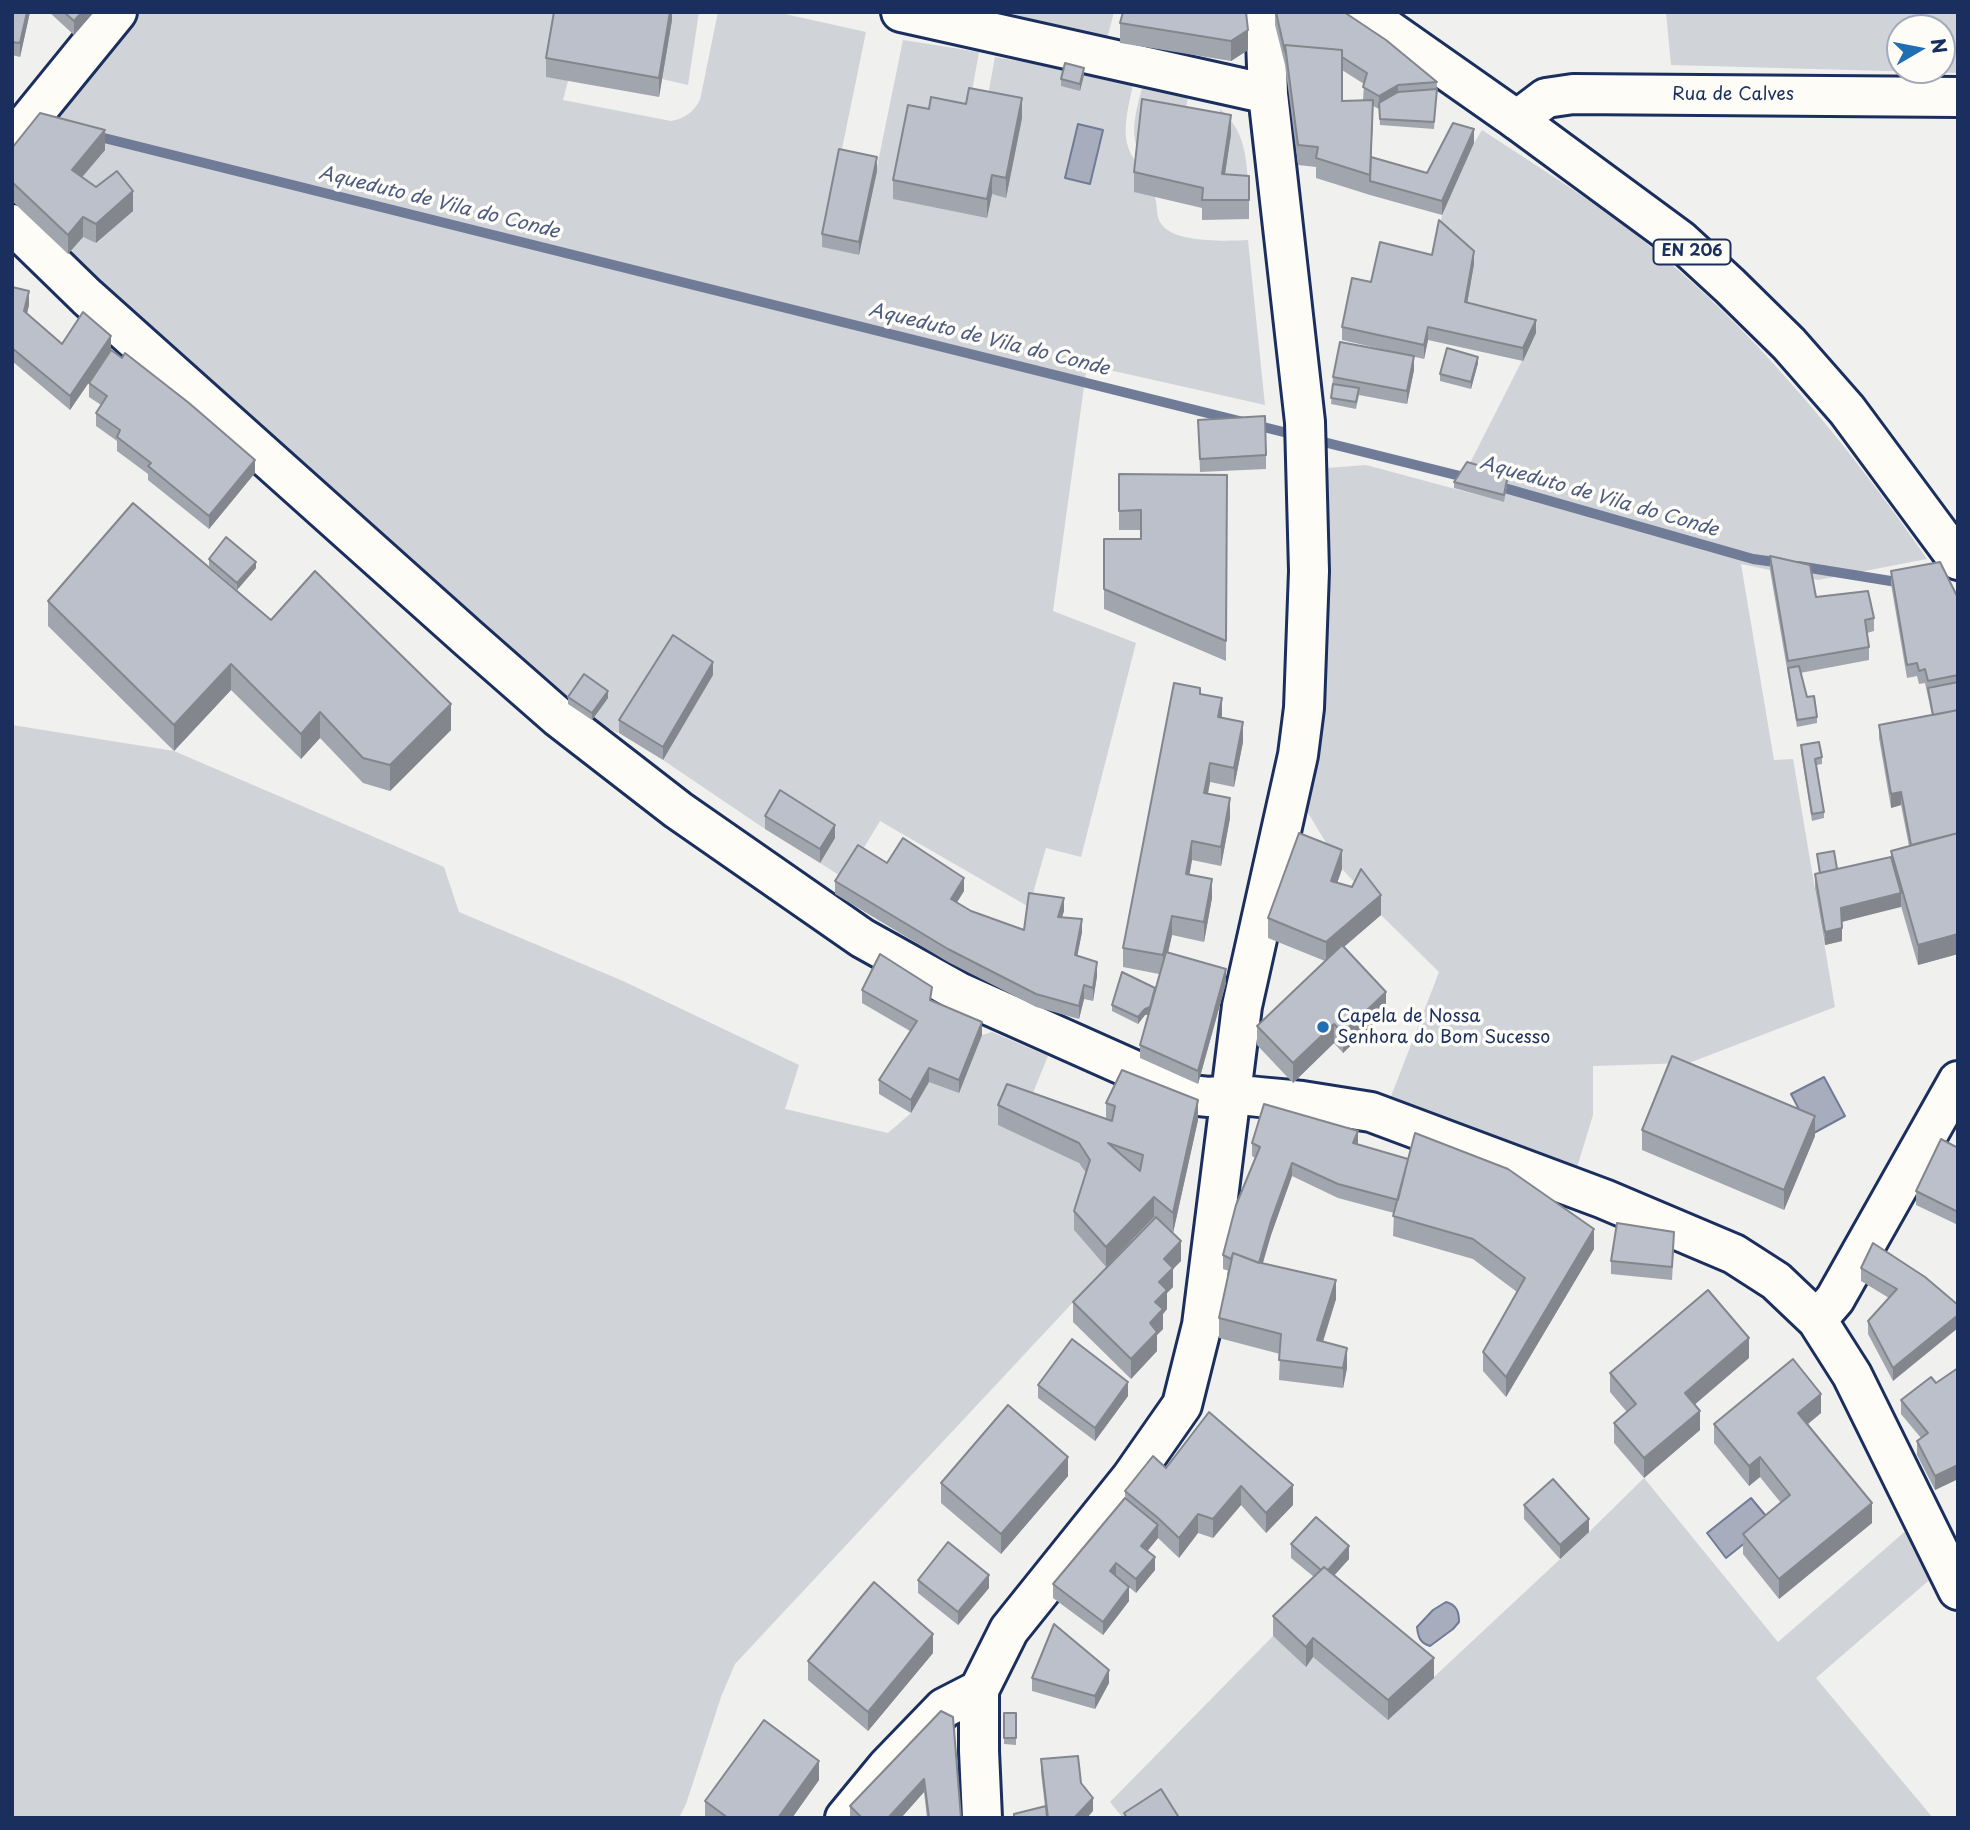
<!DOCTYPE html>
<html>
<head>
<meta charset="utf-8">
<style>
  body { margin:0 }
  #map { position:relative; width:1970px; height:1830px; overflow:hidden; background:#f0f0ee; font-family:"Playpen Sans",sans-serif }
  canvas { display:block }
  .frame { position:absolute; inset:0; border:14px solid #1b2f5e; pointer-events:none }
  .north { position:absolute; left:1886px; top:14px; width:70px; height:70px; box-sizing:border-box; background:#fdfcf7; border:2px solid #a3aaba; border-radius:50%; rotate:80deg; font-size:19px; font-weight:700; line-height:28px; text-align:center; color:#1b2f5e }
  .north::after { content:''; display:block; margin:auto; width:24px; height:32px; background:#1f6fb2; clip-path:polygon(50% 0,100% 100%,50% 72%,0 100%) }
</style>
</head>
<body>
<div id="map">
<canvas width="1970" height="1830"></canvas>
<div class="frame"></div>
<div class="north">N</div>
</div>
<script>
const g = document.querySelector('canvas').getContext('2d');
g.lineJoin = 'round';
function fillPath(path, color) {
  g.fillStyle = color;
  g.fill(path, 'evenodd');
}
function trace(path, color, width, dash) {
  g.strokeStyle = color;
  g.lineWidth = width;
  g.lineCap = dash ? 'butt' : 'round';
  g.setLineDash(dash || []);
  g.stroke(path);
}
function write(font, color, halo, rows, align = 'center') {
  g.font = font + ' "Playpen Sans",sans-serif';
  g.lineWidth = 7;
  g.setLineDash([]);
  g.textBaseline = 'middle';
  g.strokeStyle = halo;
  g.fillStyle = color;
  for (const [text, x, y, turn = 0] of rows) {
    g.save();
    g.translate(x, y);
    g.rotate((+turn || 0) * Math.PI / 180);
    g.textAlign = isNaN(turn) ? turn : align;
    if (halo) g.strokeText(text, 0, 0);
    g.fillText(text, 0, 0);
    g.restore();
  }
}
fillPath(new Path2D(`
  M 141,12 L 557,12 L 568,81 L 563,100 L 671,121 C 686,118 693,112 700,100 L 718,12 L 776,12 L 866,32 L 822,246 L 859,255 L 903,40 L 979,52 L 969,108 L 987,218 L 992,194 L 1006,197 L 985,111 L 995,57 L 1065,69 L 1080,91 L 1084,75 L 1133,84 C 1129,106 1120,133 1131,154 C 1139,168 1150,181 1155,197 C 1158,207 1155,219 1164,227 C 1179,243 1228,241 1248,240 L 1265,405 L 1087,365 L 1053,611 L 1136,643 L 1081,857 L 1046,848 L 1029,907 L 880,821 L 845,879 L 820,863 L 835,838 L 765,829 L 663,760 L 713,675 L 673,649 L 618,733 L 592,720 L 568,704 L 68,254 L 83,237 L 97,243 L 133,210 L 72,189 L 104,150 L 40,132 Z
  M 629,12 L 699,12 L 688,85 L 662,79 Z
  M 971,12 L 1114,12 L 1107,39 Z
  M 1666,12 L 1958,12 L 1958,73 L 1671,65 ZM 1900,28 L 1942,28 L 1942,70 L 1900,70 Z
  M 1143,84 L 1189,93 L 1182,126 L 1138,150 C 1129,130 1138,105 1143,84 Z
  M 1220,109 C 1248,133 1246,162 1249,195 L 1222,194 L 1219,132 Z
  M 1482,130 C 1534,164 1587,197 1636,235 C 1749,323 1846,442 1927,559 L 1818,580 L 1741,564 L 1774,760 L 1793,759 L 1835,1007 L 1689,1063 L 1593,1066 L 1593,1115 L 1575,1174 L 1390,1099 L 1439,972 L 1381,915 L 1361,889 L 1342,869 L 1305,808 L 1323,689 L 1327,610 L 1327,468 L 1366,465 L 1504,502 L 1467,469 L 1536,333 L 1465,316 L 1439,233 L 1442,215 L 1474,143 Z
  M 12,725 L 174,751 L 444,867 L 459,912 L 623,981 L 799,1065 L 785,1109 L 888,1133 L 911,1113 L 929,1082 L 982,1035 L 992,1032 L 1048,1056 L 1026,1110 L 1079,1163 L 1090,1179 L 1074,1230 L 1106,1267 L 735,1664 L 721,1697 L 686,1804 L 679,1818 L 12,1818 Z
  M 1644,1478 L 1778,1642 L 1909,1528 L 1934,1576 L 1816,1678 L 1933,1818 L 1123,1818 L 1110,1802 L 1273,1636 L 1306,1666 L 1313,1657 L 1389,1719 L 1589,1532 Z`), '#d0d3d8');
const water = new Path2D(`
  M 1078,124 L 1103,130 L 1090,184 L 1065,178 Z
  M 1824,1077 L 1845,1116 L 1812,1134 L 1791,1094 Z
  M 1751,1498 L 1771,1522 L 1726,1558 L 1707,1533 Z
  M 1446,1602 C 1457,1605 1459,1612 1459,1622 L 1453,1629 L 1430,1646 C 1420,1643 1418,1637 1417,1627 L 1433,1610 Z`);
fillPath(water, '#a7adbd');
trace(water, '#6f7b97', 2);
trace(new Path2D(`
  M 92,135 L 1472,479
  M 1494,485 L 1753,559 L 1782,563
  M 1798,566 L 1903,583`), '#6f7b97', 10);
const minor = new Path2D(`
  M 901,12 L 1268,94
  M 1517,120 L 1546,98 L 1573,94 L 1958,97
  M 12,141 L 117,12
  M 12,224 L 87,297 L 468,638 L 558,717 L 678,810 L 862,938 L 959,992 L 1190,1095 L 1209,1097 L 1232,1094 L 1259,1097 L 1302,1101 L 1371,1112 L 1604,1199 L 1734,1254 L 1776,1281 L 1817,1320 L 1852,1375 L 1958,1590
  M 1817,1320 L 1835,1299 L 1958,1081
  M 845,1818 L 887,1767 L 944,1708 L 979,1690
  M 982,1818 L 979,1751 L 979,1690 L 1009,1630 L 1131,1478 L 1182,1405 L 1202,1325 L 1242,1006 L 1298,755 L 1304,708 L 1309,571 L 1305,422 L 1268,94 L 1265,12`);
const primary = new Path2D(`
  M 1363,12 L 1517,120 L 1680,240 L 1730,286 L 1789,344 L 1847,410 L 1958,560`);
trace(minor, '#1b2f5e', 44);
trace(primary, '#1b2f5e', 44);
trace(minor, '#fdfcf7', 38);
trace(primary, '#fdfcf7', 38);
fillPath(new Path2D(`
  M 12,12 L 30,12 L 20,57 L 12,55 Z
  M 49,12 L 94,12 L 74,35 Z
  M 672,12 L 672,20 L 659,97 L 546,77 L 546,58 Z
  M 1246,12 L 1248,50 L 1231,61 L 1120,43 L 1120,23 Z
  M 1275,12 L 1437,82 L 1434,129 L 1380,125 L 1379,109 L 1373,106 L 1371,157 L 1427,173 L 1474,143 L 1442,215 L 1370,195 L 1316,178 L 1316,167 L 1298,165 L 1285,65 L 1275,25 ZM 1342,70 L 1364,84 L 1363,100 L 1342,101 Z
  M 1084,75 L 1080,91 L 1061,86 L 1061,79 Z
  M 966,104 L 1022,118 L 1006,198 L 992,194 L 987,218 L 893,199 L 893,180 L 929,109 Z
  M 1231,134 L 1225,174 L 1249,176 L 1249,219 L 1202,220 L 1202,208 L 1134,192 L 1134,172 Z
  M 12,148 L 105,150 L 82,177 L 96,187 L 133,211 L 96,243 L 83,237 L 68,254 L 12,201 Z
  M 877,171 L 859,255 L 822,247 L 822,234 Z
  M 1474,264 L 1467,303 L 1536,333 L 1523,361 L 1428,340 L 1424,359 L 1342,340 L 1342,327 L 1371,282 Z
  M 12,287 L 29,305 L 27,314 L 62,344 L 111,350 L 70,410 L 12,361 Z
  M 1478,363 L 1471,389 L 1440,381 L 1440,374 Z
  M 1414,370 L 1407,404 L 1359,395 L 1356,409 L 1331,404 L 1333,377 Z
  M 89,383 L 255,473 L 209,529 L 148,480 L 148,474 L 117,451 L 117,441 L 96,426 L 96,413 L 101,405 L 89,397 Z
  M 1198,420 L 1266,455 L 1266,469 L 1200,472 Z
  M 1119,474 L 1227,475 L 1226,661 L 1104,609 L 1104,539 L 1141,539 L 1141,530 L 1119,530 Z
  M 1508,480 L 1504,502 L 1454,488 L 1454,482 Z
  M 1770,556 L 1816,597 L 1874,618 L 1874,631 L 1867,633 L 1869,647 L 1869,660 L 1800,673 L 1807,697 L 1817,717 L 1817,723 L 1797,727 L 1770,570 Z
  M 209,559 L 256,568 L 237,590 L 209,566 Z
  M 1891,571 L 1958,598 L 1958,954 L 1918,965 L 1901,906 L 1842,922 L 1842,941 L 1825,945 L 1815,888 L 1815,874 L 1819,873 L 1817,854 L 1837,869 L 1891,857 L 1891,851 L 1909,846 L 1901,805 L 1891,808 L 1879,738 L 1879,725 L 1932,715 L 1925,683 L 1919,684 L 1917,676 L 1907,678 L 1891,584 Z
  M 48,601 L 271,620 L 451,730 L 390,791 L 363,783 L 320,738 L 301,759 L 231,690 L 174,751 L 48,626 Z
  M 713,675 L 663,760 L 619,733 L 619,720 Z
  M 1200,694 L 1243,742 L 1234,787 L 1210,782 L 1208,794 L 1230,818 L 1221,866 L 1192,860 L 1189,875 L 1212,898 L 1204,942 L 1172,935 L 1168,952 L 1226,983 L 1198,1084 L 1140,1058 L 1140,1045 L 1148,1014 L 1145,1015 L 1138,1024 L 1112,1011 L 1112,1005 L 1155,988 L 1159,974 L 1123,967 L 1123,948 Z
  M 568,697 L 608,698 L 592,720 L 568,704 Z
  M 1801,745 L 1822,757 L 1822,764 L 1817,765 L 1824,812 L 1824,818 L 1812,821 L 1801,752 Z
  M 765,816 L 835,838 L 820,863 L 765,829 Z
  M 887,863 L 964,891 L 957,902 L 971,911 L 1024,930 L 1064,911 L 1062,917 L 1082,932 L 1077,956 L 1097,976 L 1093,1001 L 1084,999 L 1079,1019 L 1036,1007 L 948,962 L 835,894 L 835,881 Z
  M 1342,869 L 1337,883 L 1381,915 L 1344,947 L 1386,1012 L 1343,1053 L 1334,1043 L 1293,1083 L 1257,1045 L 1257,1026 L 1325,961 L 1268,938 L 1268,918 Z
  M 862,990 L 932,1001 L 982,1035 L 959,1093 L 929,1082 L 911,1113 L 879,1094 L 879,1080 L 910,1031 L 862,1003 Z
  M 1106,1103 L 1198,1120 L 1173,1233 L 1167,1227 L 1181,1261 L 1173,1269 L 1173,1287 L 1167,1293 L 1167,1309 L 1163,1314 L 1163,1329 L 1157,1335 L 1157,1351 L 1131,1379 L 1073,1322 L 1073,1302 L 1156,1218 L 1154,1217 L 1106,1267 L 1074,1230 L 1074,1211 L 1086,1173 L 1079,1163 L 998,1125 L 998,1105 L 1106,1119 Z
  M 1642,1130 L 1815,1136 L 1784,1210 L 1642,1150 Z
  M 1252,1143 L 1358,1145 L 1594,1249 L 1506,1397 L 1483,1371 L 1483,1352 L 1517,1292 L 1473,1259 L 1393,1236 L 1394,1213 L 1338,1198 L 1292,1176 L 1271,1235 L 1263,1263 L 1336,1299 L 1323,1342 L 1347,1368 L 1343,1388 L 1279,1380 L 1280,1354 L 1219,1338 L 1219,1318 L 1229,1271 L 1223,1269 L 1223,1255 L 1255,1158 L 1252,1156 Z
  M 1958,1148 L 1958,1225 L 1916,1205 L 1916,1191 Z
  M 1674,1246 L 1672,1280 L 1611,1274 L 1611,1261 Z
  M 1861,1268 L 1925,1277 L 1893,1381 L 1868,1334 L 1868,1321 L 1889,1298 L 1861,1281 Z
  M 1749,1358 L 1694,1404 L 1700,1430 L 1644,1478 L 1614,1443 L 1614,1423 L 1627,1412 L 1610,1392 L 1610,1373 Z
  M 1958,1368 L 1958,1479 L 1935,1490 L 1917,1455 L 1917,1441 L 1921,1438 L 1901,1414 L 1901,1400 L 1936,1383 Z
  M 1038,1385 L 1128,1396 L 1095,1441 L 1038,1398 Z
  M 1209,1412 L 1293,1505 L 1266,1533 L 1241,1505 L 1213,1538 L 1198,1533 L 1179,1558 L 1158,1538 L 1147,1551 L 1155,1570 L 1136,1593 L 1116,1576 L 1129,1601 L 1103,1635 L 1053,1598 L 1053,1584 L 1125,1498 L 1125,1491 L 1166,1468 Z
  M 1821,1413 L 1808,1424 L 1872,1523 L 1779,1599 L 1743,1554 L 1743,1534 L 1781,1503 L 1760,1477 L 1749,1486 L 1714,1443 L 1714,1424 Z
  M 1068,1476 L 1001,1554 L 941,1503 L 941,1483 Z
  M 1524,1505 L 1589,1532 L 1560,1559 L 1524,1519 Z
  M 1291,1544 L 1349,1559 L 1334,1575 L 1434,1678 L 1388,1720 L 1313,1657 L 1306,1667 L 1273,1636 L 1273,1616 L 1314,1577 L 1291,1558 Z
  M 918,1580 L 989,1588 L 958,1625 L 918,1593 Z
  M 933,1653 L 868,1731 L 808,1680 L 808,1661 Z
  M 1032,1678 L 1109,1683 L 1095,1709 L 1032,1691 Z
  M 941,1711 L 961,1818 L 927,1818 L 924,1792 L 901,1818 L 850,1818 L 850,1806 Z
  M 1004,1713 L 1016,1713 L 1016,1745 L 1004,1744 Z
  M 1041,1759 L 1081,1783 L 1093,1811 L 1045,1807 L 1041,1772 Z
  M 819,1780 L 792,1818 L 705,1818 L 705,1801 Z`), '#a1a5ae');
fillPath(new Path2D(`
  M 27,12 L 30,12 L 20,57 L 20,43 Z
  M 82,12 L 94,12 L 74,35 L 74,21 Z
  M 670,12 L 672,12 L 672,20 L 659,97 L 659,78 Z
  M 1248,30 L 1248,50 L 1231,61 L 1231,41 Z
  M 1084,68 L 1084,75 L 1080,91 L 1080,84 Z
  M 1398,85 L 1398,99 L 1379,109 L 1379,96 Z
  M 1022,98 L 1022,118 L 1006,198 L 1006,178 Z
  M 1373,100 L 1373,119 L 1370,182 L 1370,181 Z
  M 1231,115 L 1231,134 L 1222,194 L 1222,174 Z
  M 1474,129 L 1474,143 L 1442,215 L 1442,201 Z
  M 105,130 L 105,150 L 72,189 L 72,170 Z
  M 877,157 L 877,171 L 859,255 L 859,242 Z
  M 992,175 L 992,194 L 987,218 L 987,199 Z
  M 133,191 L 133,211 L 96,243 L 96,224 Z
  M 83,217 L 83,237 L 68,254 L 68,235 Z
  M 1474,251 L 1474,264 L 1465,316 L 1465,302 Z
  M 29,291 L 29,305 L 24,325 L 24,311 Z
  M 1536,320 L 1536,333 L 1523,361 L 1523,348 Z
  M 1428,327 L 1428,340 L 1424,359 L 1424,345 Z
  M 111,336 L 111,350 L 70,410 L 70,396 Z
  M 1414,356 L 1414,370 L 1407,404 L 1407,391 Z
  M 1478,357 L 1478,363 L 1471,389 L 1471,382 Z
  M 255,460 L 255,473 L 209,529 L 209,516 Z
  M 256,562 L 256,568 L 237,590 L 237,583 Z
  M 713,662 L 713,675 L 663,760 L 663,747 Z
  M 231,664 L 231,690 L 174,751 L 174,725 Z
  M 608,691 L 608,698 L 592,720 L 592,713 Z
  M 1222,698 L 1222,718 L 1218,717 Z
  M 451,704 L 451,730 L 390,791 L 390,765 Z
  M 320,712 L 320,738 L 301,759 L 301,734 Z
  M 1243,722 L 1243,742 L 1234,787 L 1234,768 Z
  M 1210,763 L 1210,782 L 1204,813 L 1204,793 Z
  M 1901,792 L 1901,805 L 1891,808 L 1891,794 Z
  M 1230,798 L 1230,818 L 1221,866 L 1221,847 Z
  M 835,825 L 835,838 L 820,863 L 820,849 Z
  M 1192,841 L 1192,860 L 1186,894 L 1186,874 Z
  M 1342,850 L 1342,869 L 1331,901 L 1331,881 Z
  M 964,878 L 964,891 L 951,912 L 951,899 Z
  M 1212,879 L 1212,898 L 1204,942 L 1204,922 Z
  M 1901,893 L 1901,907 L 1841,922 L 1841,908 Z
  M 1381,895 L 1381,915 L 1326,962 L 1326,942 Z
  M 1064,898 L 1064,911 L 1058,930 L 1058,917 Z
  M 1172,916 L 1172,935 L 1163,975 L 1163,955 Z
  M 1082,919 L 1082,932 L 1075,968 L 1075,955 Z
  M 1842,928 L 1842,941 L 1825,945 L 1825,932 Z
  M 1958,934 L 1958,954 L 1918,965 L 1918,945 Z
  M 1097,962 L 1097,976 L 1093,1001 L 1093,988 Z
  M 1226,969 L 1226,983 L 1198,1084 L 1198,1071 Z
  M 1084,985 L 1084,999 L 1079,1019 L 1079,1006 Z
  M 1386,992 L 1386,1012 L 1343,1053 L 1343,1033 Z
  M 1152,1007 L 1152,1014 L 1145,1015 L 1138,1024 L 1138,1017 L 1145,1009 Z
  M 982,1022 L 982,1035 L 959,1093 L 959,1080 Z
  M 1334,1024 L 1334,1043 L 1293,1083 L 1293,1063 Z
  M 929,1068 L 929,1082 L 911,1113 L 911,1100 Z
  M 1198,1100 L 1198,1120 L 1173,1233 L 1173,1213 Z
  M 1815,1116 L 1815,1136 L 1784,1210 L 1784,1190 Z
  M 1358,1131 L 1358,1144 L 1353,1143 Z
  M 1292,1163 L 1292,1176 L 1271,1235 L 1257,1282 L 1257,1269 L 1271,1221 Z
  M 1154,1197 L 1154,1217 L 1106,1267 L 1106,1247 Z
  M 1594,1229 L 1594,1249 L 1506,1397 L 1506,1377 Z
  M 1181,1241 L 1181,1261 L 1173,1269 L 1173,1287 L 1167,1293 L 1167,1309 L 1163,1314 L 1163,1329 L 1157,1335 L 1157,1351 L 1131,1379 L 1131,1359 L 1150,1323 L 1155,1302 L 1164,1259 Z
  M 1336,1280 L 1336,1299 L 1317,1360 L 1317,1340 Z
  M 1958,1315 L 1958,1328 L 1893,1381 L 1893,1368 Z
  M 1749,1338 L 1749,1358 L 1685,1413 L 1685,1393 Z
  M 1347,1348 L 1347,1368 L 1343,1388 L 1343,1368 Z
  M 1128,1382 L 1128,1396 L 1095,1441 L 1095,1428 Z
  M 1821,1394 L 1821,1413 L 1798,1432 L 1798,1413 Z
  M 1700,1411 L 1700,1430 L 1644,1478 L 1644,1458 Z
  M 1068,1457 L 1068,1476 L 1001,1554 L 1001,1534 Z
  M 1760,1457 L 1760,1477 L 1749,1486 L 1749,1466 Z
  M 1958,1465 L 1958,1479 L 1935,1490 L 1935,1476 Z
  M 1293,1485 L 1293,1505 L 1266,1533 L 1266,1513 Z
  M 1241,1486 L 1241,1505 L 1213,1538 L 1213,1519 Z
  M 1872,1503 L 1872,1523 L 1779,1599 L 1779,1579 Z
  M 1198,1514 L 1198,1533 L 1179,1558 L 1179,1538 Z
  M 1589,1519 L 1589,1532 L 1560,1559 L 1560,1545 Z
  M 1158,1525 L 1158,1538 L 1141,1559 L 1141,1546 Z
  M 1349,1546 L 1349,1559 L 1324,1587 L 1324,1573 Z
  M 1155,1557 L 1155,1570 L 1136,1593 L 1136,1579 Z
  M 1116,1563 L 1116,1576 L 1110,1584 L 1110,1571 Z
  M 989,1575 L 989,1588 L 958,1625 L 958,1612 Z
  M 1129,1587 L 1129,1601 L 1103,1635 L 1103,1622 Z
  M 933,1634 L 933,1653 L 868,1731 L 868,1712 Z
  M 1313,1638 L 1313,1657 L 1306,1667 L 1306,1647 Z
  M 1434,1658 L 1434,1678 L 1388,1720 L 1388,1700 Z
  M 1109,1670 L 1109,1683 L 1095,1709 L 1095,1696 Z
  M 819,1761 L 819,1780 L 792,1818 L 778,1818 Z
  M 924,1779 L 924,1792 L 901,1818 L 888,1818 Z
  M 1093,1798 L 1093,1811 L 1087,1818 L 1074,1818 Z`), '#83868d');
const building = new Path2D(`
  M 12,12 L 27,12 L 20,43 L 12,42 Z
  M 64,12 L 82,12 L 74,21 Z
  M 554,12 L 670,12 L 659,78 L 546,58 Z
  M 1123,12 L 1246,12 L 1248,30 L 1231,41 L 1120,23 Z
  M 1276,12 L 1344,12 L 1386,40 L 1437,82 L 1398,85 L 1379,96 L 1363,87 L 1367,73 L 1342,57 L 1342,50 L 1285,45 L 1285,52 Z
  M 1285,45 L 1342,50 L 1342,101 L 1373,100 L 1370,175 L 1316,158 L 1318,147 L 1298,145 Z
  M 1065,63 L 1084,68 L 1080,84 L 1061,79 Z
  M 969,88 L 1022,98 L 1006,178 L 992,175 L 987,199 L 893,180 L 908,105 L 929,109 L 931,97 L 966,104 Z
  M 1437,89 L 1434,122 L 1380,119 L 1379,103 L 1398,92 Z
  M 1142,99 L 1231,115 L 1222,174 L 1249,176 L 1249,200 L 1202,200 L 1203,188 L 1134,172 Z
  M 40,113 L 105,130 L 72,170 L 96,187 L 117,171 L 133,191 L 96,224 L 83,217 L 68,235 L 12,182 L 12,148 Z
  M 1453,123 L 1474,129 L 1442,201 L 1370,181 L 1371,157 L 1427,173 Z
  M 839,149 L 877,157 L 859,242 L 822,234 Z
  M 1439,220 L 1474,251 L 1465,302 L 1536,320 L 1523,348 L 1428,327 L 1424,345 L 1342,327 L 1352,278 L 1371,282 L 1380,242 L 1432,255 Z
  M 12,287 L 29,291 L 24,311 L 62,344 L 83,312 L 111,336 L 70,396 L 12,348 Z
  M 1340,342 L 1414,356 L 1407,391 L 1333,377 Z
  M 1447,348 L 1478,357 L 1471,382 L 1440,374 Z
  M 111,350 L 122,358 L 125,353 L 189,403 L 255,460 L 209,516 L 148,466 L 151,463 L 117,437 L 120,430 L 96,413 L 107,396 L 89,383 Z
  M 1333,384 L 1359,388 L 1356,402 L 1331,398 Z
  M 1265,416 L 1266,455 L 1200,459 L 1198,420 Z
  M 1467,462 L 1508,474 L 1504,495 L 1454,482 Z
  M 1119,474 L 1227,475 L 1226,641 L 1104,589 L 1104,539 L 1141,539 L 1141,510 L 1119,511 Z
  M 133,503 L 271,620 L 315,571 L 451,704 L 390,765 L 363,758 L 320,712 L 301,734 L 231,664 L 174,725 L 48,601 Z
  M 226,537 L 256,562 L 237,583 L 209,559 Z
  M 1770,556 L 1810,565 L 1816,597 L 1868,591 L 1874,618 L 1865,620 L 1869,647 L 1788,661 Z
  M 1940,562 L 1958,598 L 1958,675 L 1928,681 L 1925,669 L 1919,671 L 1917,663 L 1907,665 L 1891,571 Z
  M 673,635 L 713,662 L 663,747 L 619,720 Z
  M 1799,666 L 1807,697 L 1814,696 L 1817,717 L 1797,720 L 1788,668 Z
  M 584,674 L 608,691 L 592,713 L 568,697 Z
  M 1958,682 L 1958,710 L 1933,715 L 1928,688 Z
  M 1174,683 L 1200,688 L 1200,694 L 1222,698 L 1218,717 L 1243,722 L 1234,768 L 1210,763 L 1204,793 L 1230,798 L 1221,847 L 1192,841 L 1186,874 L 1212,879 L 1204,922 L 1172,916 L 1163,955 L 1123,948 Z
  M 1958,710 L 1958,833 L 1911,845 L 1901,792 L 1891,794 L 1879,725 Z
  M 1819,742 L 1822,757 L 1815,759 L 1824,812 L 1812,814 L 1801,745 Z
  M 780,790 L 835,825 L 820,849 L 765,816 Z
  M 1299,833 L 1342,850 L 1331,881 L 1352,887 L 1361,869 L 1381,895 L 1326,942 L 1268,918 Z
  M 1958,833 L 1958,934 L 1918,945 L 1891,851 Z
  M 903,838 L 964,878 L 951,899 L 971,911 L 1024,930 L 1029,893 L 1064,898 L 1058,917 L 1082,919 L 1075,955 L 1097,962 L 1093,988 L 1084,985 L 1079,1006 L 1036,994 L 948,949 L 835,881 L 858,845 L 887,863 Z
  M 1834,851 L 1837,869 L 1820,873 L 1817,854 Z
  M 1891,857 L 1901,893 L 1841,908 L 1842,928 L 1825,932 L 1815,874 Z
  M 1342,945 L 1386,992 L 1343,1033 L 1334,1024 L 1293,1063 L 1257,1026 Z
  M 1166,952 L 1226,969 L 1198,1071 L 1140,1045 Z
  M 880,954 L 932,987 L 930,1000 L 982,1022 L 959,1080 L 929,1068 L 911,1100 L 879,1080 L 917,1021 L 862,990 Z
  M 1122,972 L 1155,988 L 1150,1007 L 1145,1009 L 1138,1017 L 1112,1005 Z
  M 1672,1056 L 1815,1116 L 1784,1190 L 1642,1130 Z
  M 1122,1070 L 1198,1100 L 1173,1213 L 1154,1197 L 1106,1247 L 1074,1211 L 1090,1160 L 1079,1143 L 998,1105 L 1007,1084 L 1112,1121 L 1115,1106 L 1106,1103 ZM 1108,1143 L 1143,1155 L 1140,1171 Z
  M 1264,1104 L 1358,1131 L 1353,1143 L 1408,1159 L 1398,1200 L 1338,1184 L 1292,1163 L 1271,1221 L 1259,1263 L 1233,1253 L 1231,1259 L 1223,1255 L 1236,1205 L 1260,1147 L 1252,1143 Z
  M 1415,1133 L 1508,1169 L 1594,1229 L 1506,1377 L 1483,1352 L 1525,1278 L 1473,1239 L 1393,1216 Z
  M 1941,1139 L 1958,1148 L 1958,1212 L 1916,1191 Z
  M 1156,1217 L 1181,1241 L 1164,1259 L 1173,1268 L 1159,1282 L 1167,1290 L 1155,1302 L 1163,1309 L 1150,1323 L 1157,1332 L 1131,1359 L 1073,1302 Z
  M 1617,1223 L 1674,1232 L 1672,1267 L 1611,1261 Z
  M 1873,1243 L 1925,1277 L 1958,1305 L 1958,1315 L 1893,1368 L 1868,1321 L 1897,1289 L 1861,1268 Z
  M 1233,1253 L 1257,1262 L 1336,1280 L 1317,1340 L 1347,1348 L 1343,1368 L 1279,1360 L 1281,1334 L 1219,1318 Z
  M 1708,1290 L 1749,1338 L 1685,1393 L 1700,1411 L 1644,1458 L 1614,1423 L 1636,1404 L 1610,1373 Z
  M 1072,1339 L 1128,1382 L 1095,1428 L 1038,1385 Z
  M 1793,1359 L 1821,1394 L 1798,1413 L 1872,1503 L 1779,1579 L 1743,1534 L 1790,1495 L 1760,1457 L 1749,1466 L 1714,1424 Z
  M 1958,1368 L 1958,1465 L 1935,1476 L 1917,1441 L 1928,1433 L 1901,1400 L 1931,1377 L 1936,1383 Z
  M 1008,1405 L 1068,1457 L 1001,1534 L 941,1483 Z
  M 1209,1412 L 1293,1485 L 1266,1513 L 1241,1486 L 1213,1519 L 1198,1514 L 1179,1538 L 1158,1518 L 1125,1491 L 1153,1456 L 1166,1468 Z
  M 1553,1479 L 1589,1519 L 1560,1545 L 1524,1505 Z
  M 1125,1498 L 1158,1525 L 1141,1546 L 1155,1557 L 1136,1579 L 1116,1563 L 1110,1571 L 1129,1587 L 1103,1622 L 1053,1584 Z
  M 1316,1517 L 1349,1546 L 1328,1570 L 1324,1567 L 1321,1570 L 1291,1544 Z
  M 948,1542 L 989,1575 L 958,1612 L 918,1580 Z
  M 1324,1567 L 1434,1658 L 1388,1700 L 1313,1638 L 1306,1647 L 1273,1616 Z
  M 874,1582 L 933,1634 L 868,1712 L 808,1661 Z
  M 1054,1624 L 1109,1670 L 1095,1696 L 1032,1678 Z
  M 941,1711 L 953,1717 L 961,1818 L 929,1818 L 924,1779 L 888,1818 L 862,1818 L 850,1806 Z
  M 1004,1713 L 1016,1713 L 1016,1738 L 1004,1738 Z
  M 764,1720 L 819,1761 L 778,1818 L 728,1818 L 705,1801 Z
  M 1078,1756 L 1081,1783 L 1093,1798 L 1074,1818 L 1048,1818 L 1041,1759 Z
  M 1161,1789 L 1178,1816 L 1176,1818 L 1127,1818 L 1124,1813 Z
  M 1046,1806 L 1047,1818 L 1014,1818 L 1014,1814 Z`);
fillPath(building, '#bbc0ca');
trace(building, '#83868d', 2);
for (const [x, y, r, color] of [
  [1323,1027,7,"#1f6fb2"]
]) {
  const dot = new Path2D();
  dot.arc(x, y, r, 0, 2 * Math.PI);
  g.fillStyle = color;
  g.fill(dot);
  trace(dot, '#fdfcf7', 2.5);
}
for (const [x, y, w] of [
  [1692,252,77]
]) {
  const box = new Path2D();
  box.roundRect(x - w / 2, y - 12.5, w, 25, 5);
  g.fillStyle = '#fdfcf7';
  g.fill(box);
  trace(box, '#1b2f5e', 2);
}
write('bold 16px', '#1b2f5e', null, [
  ["EN 206",1692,252]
]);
write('18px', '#1b2f5e', '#fdfcf7', [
  ["Rua de Calves",1733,95]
]);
write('18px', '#1b2f5e', '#fdfcf7', [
  ["Capela de Nossa",1337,1017],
  ["Senhora do Bom Sucesso",1337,1038]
], 'left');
write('italic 19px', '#4c5b7f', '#fdfcf7', [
  ["Aqueduto de Vila do Conde",439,203,14],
  ["Aqueduto de Vila do Conde",989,340,14],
  ["Aqueduto de Vila do Conde",1599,497,16]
]);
</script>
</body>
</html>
